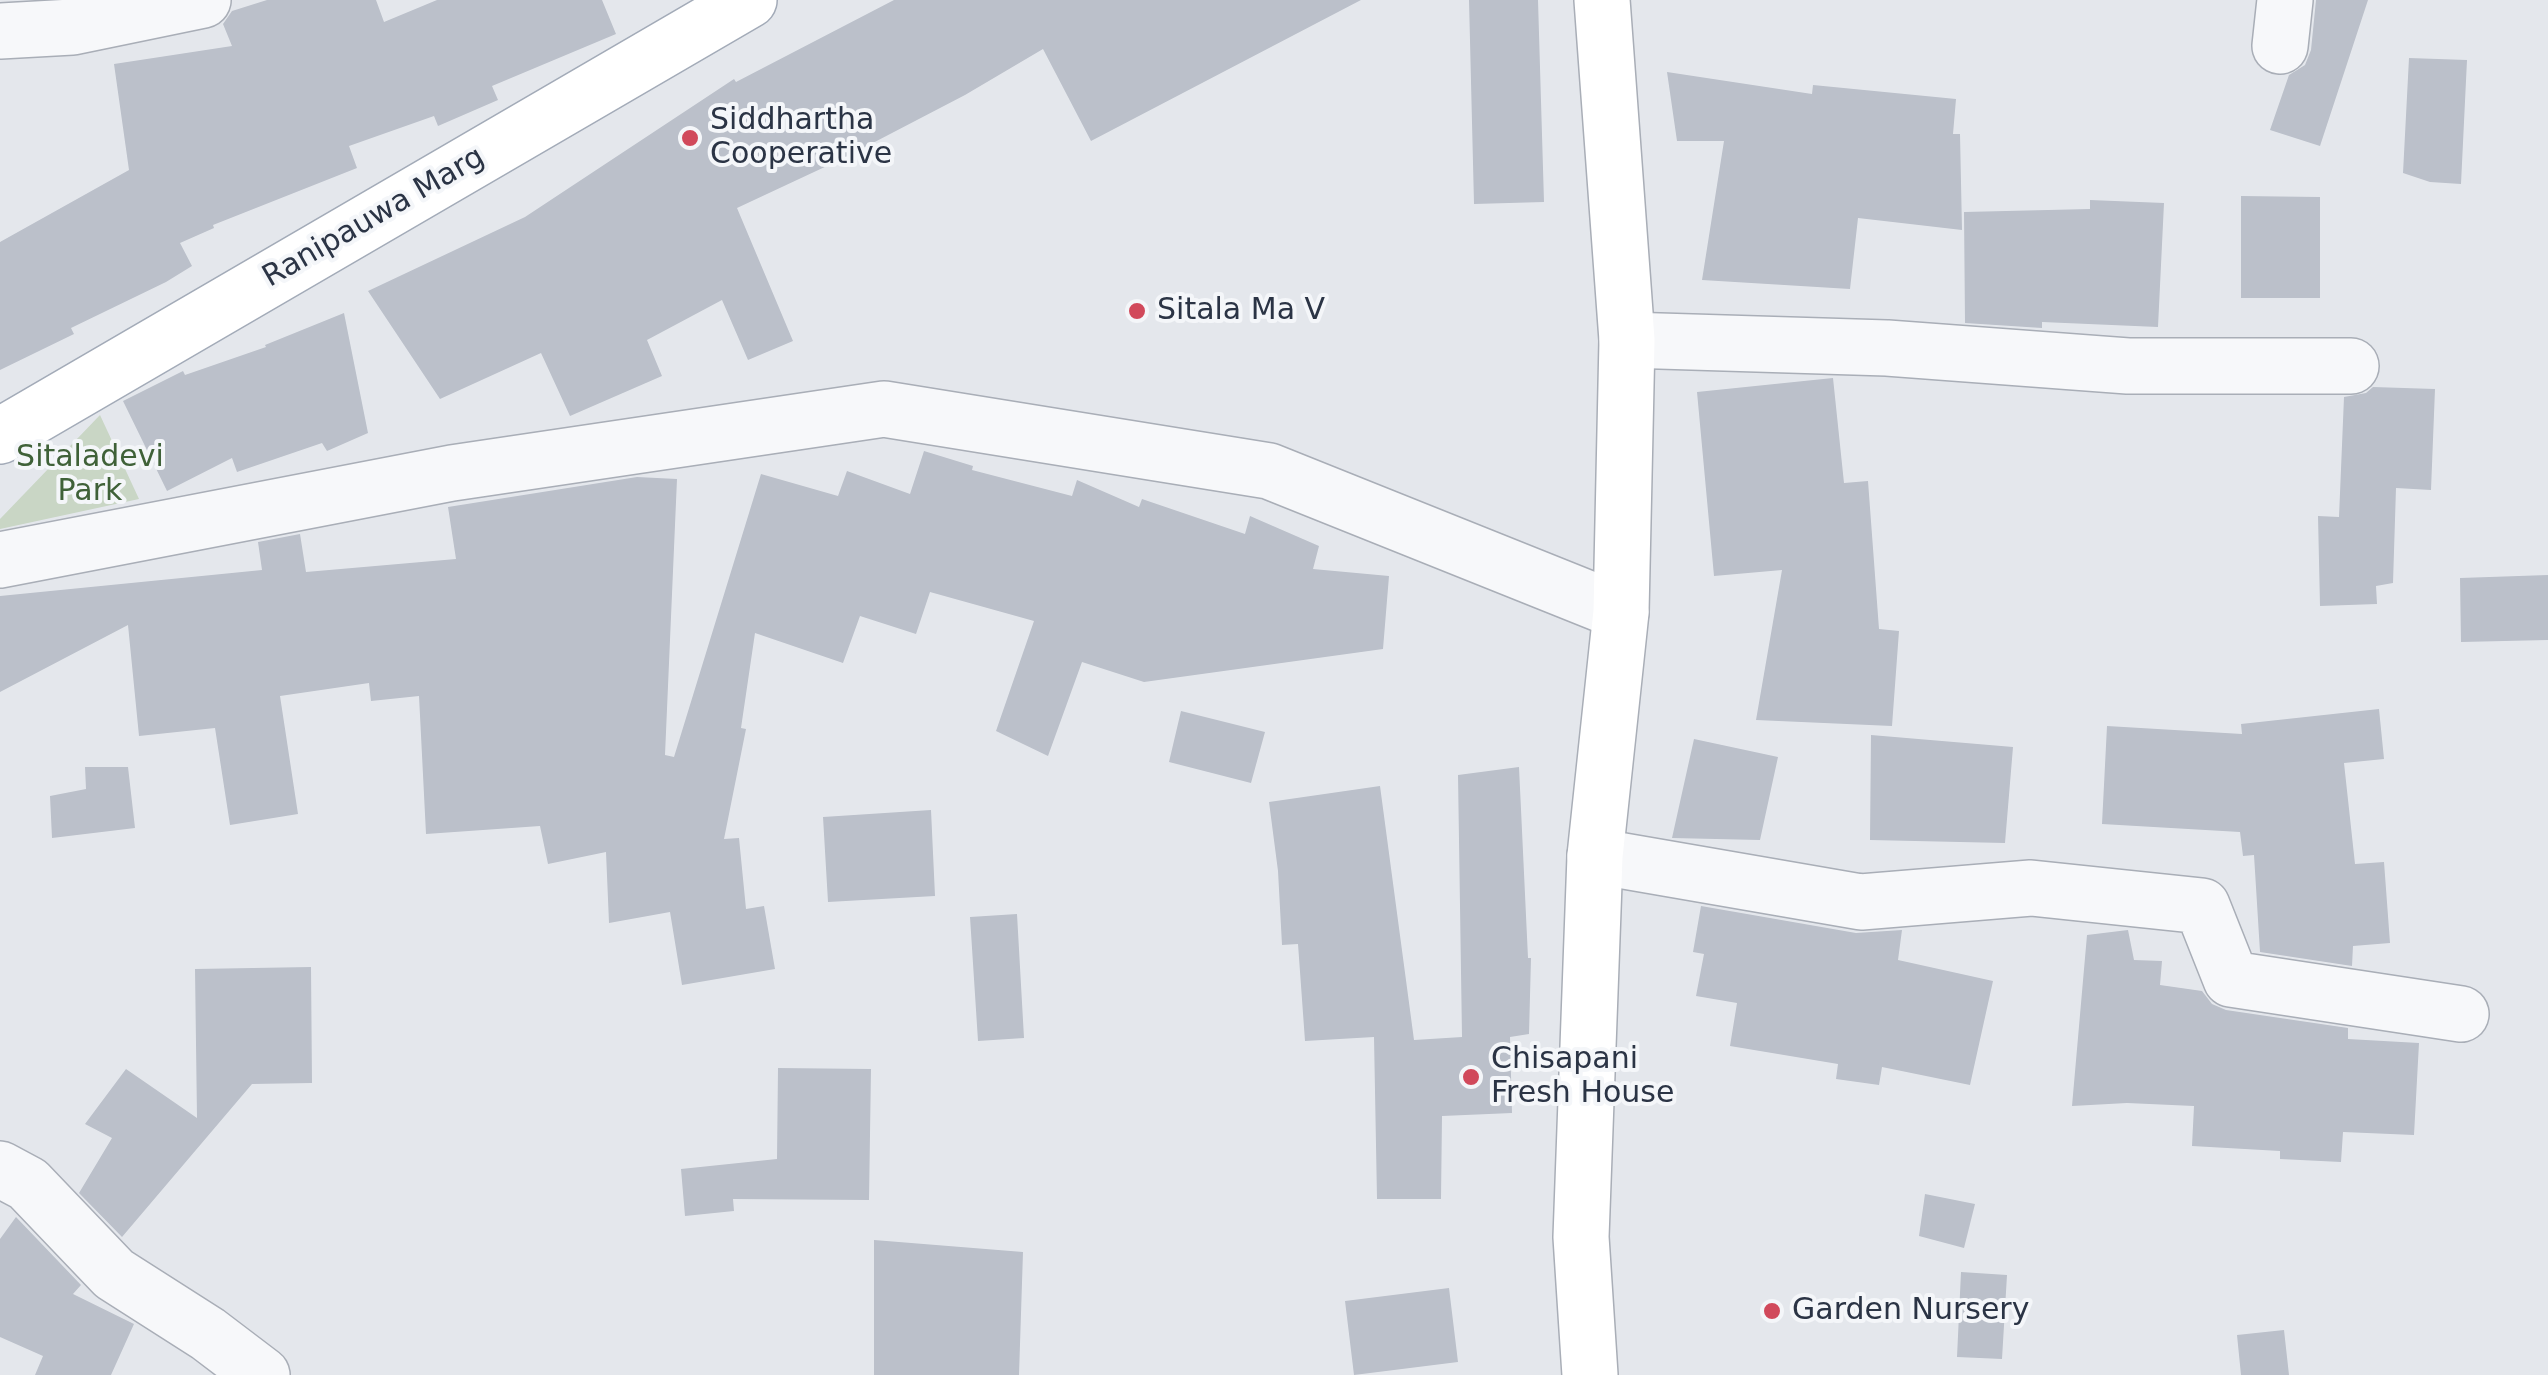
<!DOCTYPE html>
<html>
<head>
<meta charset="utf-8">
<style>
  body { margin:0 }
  canvas { display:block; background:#e4e7ec }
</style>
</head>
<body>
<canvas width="2548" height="1375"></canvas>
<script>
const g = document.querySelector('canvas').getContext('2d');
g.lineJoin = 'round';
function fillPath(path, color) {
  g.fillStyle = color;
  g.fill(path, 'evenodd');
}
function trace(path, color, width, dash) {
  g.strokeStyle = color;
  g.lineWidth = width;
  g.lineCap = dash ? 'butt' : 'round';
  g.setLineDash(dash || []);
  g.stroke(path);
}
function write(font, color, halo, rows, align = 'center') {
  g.font = font + ' "DejaVu Sans",sans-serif';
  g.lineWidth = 8;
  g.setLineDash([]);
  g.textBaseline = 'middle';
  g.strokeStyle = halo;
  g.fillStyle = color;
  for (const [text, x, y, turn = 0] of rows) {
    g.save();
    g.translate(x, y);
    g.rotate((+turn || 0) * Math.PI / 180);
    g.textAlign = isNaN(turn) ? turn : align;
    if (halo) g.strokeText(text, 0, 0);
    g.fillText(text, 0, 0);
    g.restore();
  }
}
fillPath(new Path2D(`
  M 100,415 L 139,499 L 0,529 L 0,519 Z`), '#c9d6c5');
fillPath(new Path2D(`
  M 267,0 L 376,0 L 384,22 L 437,0 L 602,0 L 616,34 L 492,86 L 498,100 L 438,126 L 434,116 L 349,146 L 357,168 L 213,225 L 214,228 L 180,243 L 192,266 L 166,282 L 71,328 L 74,334 L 0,370 L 0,242 L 129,170 L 114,64 L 232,46 L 223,24 L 232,11 Z
  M 894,0 L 1361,0 L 1091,141 L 1043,49 L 965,95 L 844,158 L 737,208 L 793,341 L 748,360 L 722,300 L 647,340 L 662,376 L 570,416 L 541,353 L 440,399 L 368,291 L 525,217 L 734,79 L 736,82 Z
  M 1469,0 L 1538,0 L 1544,202 L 1474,204 Z
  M 2316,0 L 2368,0 L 2320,146 L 2270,130 L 2289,75 L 2305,65 L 2311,50 Z
  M 2409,58 L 2467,60 L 2461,184 L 2430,182 L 2403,173 Z
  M 1667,72 L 1812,94 L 1813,85 L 1956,99 L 1953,134 L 1960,134 L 1962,230 L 1858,218 L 1850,289 L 1702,280 L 1724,141 L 1677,141 Z
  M 2241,196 L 2320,197 L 2320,298 L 2241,298 Z
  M 2090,200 L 2164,203 L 2158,327 L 2042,322 L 2042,328 L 1965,323 L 1964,212 L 2090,209 Z
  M 344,313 L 368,433 L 327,451 L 322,443 L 237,472 L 232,458 L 167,491 L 123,401 L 183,371 L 185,375 L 266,347 L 265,345 Z
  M 1833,378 L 1844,483 L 1868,481 L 1879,629 L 1899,631 L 1892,726 L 1756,720 L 1782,570 L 1714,576 L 1697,392 Z
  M 2373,387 L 2435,389 L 2431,490 L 2396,488 L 2393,583 L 2376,586 L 2377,604 L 2320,606 L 2318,516 L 2339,517 L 2344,397 L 2366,393 Z
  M 924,451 L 973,466 L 972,470 L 1072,496 L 1077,480 L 1139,507 L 1142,499 L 1245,534 L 1250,516 L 1319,546 L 1313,569 L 1389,576 L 1383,649 L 1144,682 L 1082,662 L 1048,756 L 996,731 L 1034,621 L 930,592 L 916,634 L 860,616 L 843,663 L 755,633 L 741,728 L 746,729 L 724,839 L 739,838 L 746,909 L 764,906 L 775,969 L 682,985 L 670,912 L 609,923 L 606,852 L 548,864 L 540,826 L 426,834 L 419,696 L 371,701 L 369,683 L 280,696 L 298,814 L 230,825 L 215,728 L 139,736 L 128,625 L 0,692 L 0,596 L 262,570 L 258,542 L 300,534 L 306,572 L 456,559 L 448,507 L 637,477 L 677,479 L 665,755 L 674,757 L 761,474 L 838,496 L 847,471 L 910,494 Z
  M 2548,575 L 2548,640 L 2461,642 L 2460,578 Z
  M 2379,709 L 2384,759 L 2344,763 L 2355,864 L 2384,862 L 2390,943 L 2353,946 L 2352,966 L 2260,952 L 2254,855 L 2243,856 L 2240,832 L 2102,824 L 2107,726 L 2242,734 L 2241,724 Z
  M 1181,711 L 1265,732 L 1251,783 L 1169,762 Z
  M 1871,735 L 2013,747 L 2005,843 L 1870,840 Z
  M 1694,739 L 1778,757 L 1760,840 L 1672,838 Z
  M 85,767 L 128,767 L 135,828 L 52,838 L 50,796 L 86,789 Z
  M 1519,767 L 1528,958 L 1531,958 L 1529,1034 L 1510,1037 L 1512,1113 L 1442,1116 L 1441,1199 L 1377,1199 L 1374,1037 L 1305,1041 L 1298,944 L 1282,945 L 1278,871 L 1269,802 L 1380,786 L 1414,1040 L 1462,1037 L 1458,775 Z
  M 931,810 L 935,896 L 828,902 L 823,817 Z
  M 1701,906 L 1856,933 L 1902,930 L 1898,960 L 1993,981 L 1970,1085 L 1882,1067 L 1879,1085 L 1836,1079 L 1838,1064 L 1730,1046 L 1737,1003 L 1696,996 L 1704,954 L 1693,952 Z
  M 1017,914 L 1024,1038 L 978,1041 L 970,917 Z
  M 2128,930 L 2134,960 L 2162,961 L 2160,985 L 2202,991 L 2212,1004 L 2226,1010 L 2348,1028 L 2348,1039 L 2419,1043 L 2414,1135 L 2343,1132 L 2341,1162 L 2280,1159 L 2280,1151 L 2192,1146 L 2194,1106 L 2127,1103 L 2072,1106 L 2087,935 Z
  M 311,967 L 312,1083 L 252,1084 L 122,1237 L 79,1193 L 112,1138 L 85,1124 L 126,1069 L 197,1118 L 195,969 Z
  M 778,1068 L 871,1069 L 869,1200 L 733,1199 L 734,1211 L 685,1216 L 681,1169 L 777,1159 Z
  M 1925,1194 L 1975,1204 L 1964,1248 L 1919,1236 Z
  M 16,1217 L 81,1285 L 73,1294 L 134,1324 L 111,1375 L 35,1375 L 43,1356 L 0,1337 L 0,1239 Z
  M 874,1240 L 1023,1252 L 1019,1375 L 874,1375 Z
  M 1961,1272 L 2007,1275 L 2002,1359 L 1957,1357 Z
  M 1449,1288 L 1458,1362 L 1354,1375 L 1345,1301 Z
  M 2284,1330 L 2289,1375 L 2241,1375 L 2237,1335 Z`), '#bbc0ca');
const street = new Path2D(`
  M 0,31 L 72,27 L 203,0
  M 2280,46 L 2285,0
  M 1627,340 L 1887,348 L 2128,366 L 2351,366
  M 0,560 L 452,473 L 884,409 L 1269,471 L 1621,612
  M 1595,856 L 1861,902 L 2031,888 L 2202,906 L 2231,979 L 2461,1014
  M 0,1169 L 28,1184 L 114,1274 L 208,1334 L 262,1375`);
const secondary = new Path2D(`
  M 1590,1375 L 1581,1237 L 1595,856 L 1621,612 L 1627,340 L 1602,0`);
const primary = new Path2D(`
  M 0,436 L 749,0`);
trace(street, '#a9aeb7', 58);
trace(secondary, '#a9aeb7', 58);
trace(primary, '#a3abb8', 58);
trace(street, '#f7f8fa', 55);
trace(secondary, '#fff', 55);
trace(primary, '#fff', 55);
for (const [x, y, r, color] of [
  [690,138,10,"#d1495b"],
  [1137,311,10,"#d1495b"],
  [1471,1077,10,"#d1495b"],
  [1772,1311,10,"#d1495b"]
]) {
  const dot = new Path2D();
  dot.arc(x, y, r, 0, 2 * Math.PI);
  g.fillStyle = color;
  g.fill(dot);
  trace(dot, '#f4f6f9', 4);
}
write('30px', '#2b3445', '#f4f6f9', [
  ["Siddhartha",710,121],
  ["Cooperative",710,155],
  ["Sitala Ma V",1157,311],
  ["Chisapani",1491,1060],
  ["Fresh House",1491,1094],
  ["Garden Nursery",1792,1311]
], 'left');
write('30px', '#2b3445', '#f4f6f9', [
  ["Ranipauwa Marg",374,218,-30]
]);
write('30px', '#3f6138', '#f4f6f9', [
  ["Sitaladevi",90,458],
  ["Park",90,492]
]);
</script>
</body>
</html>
